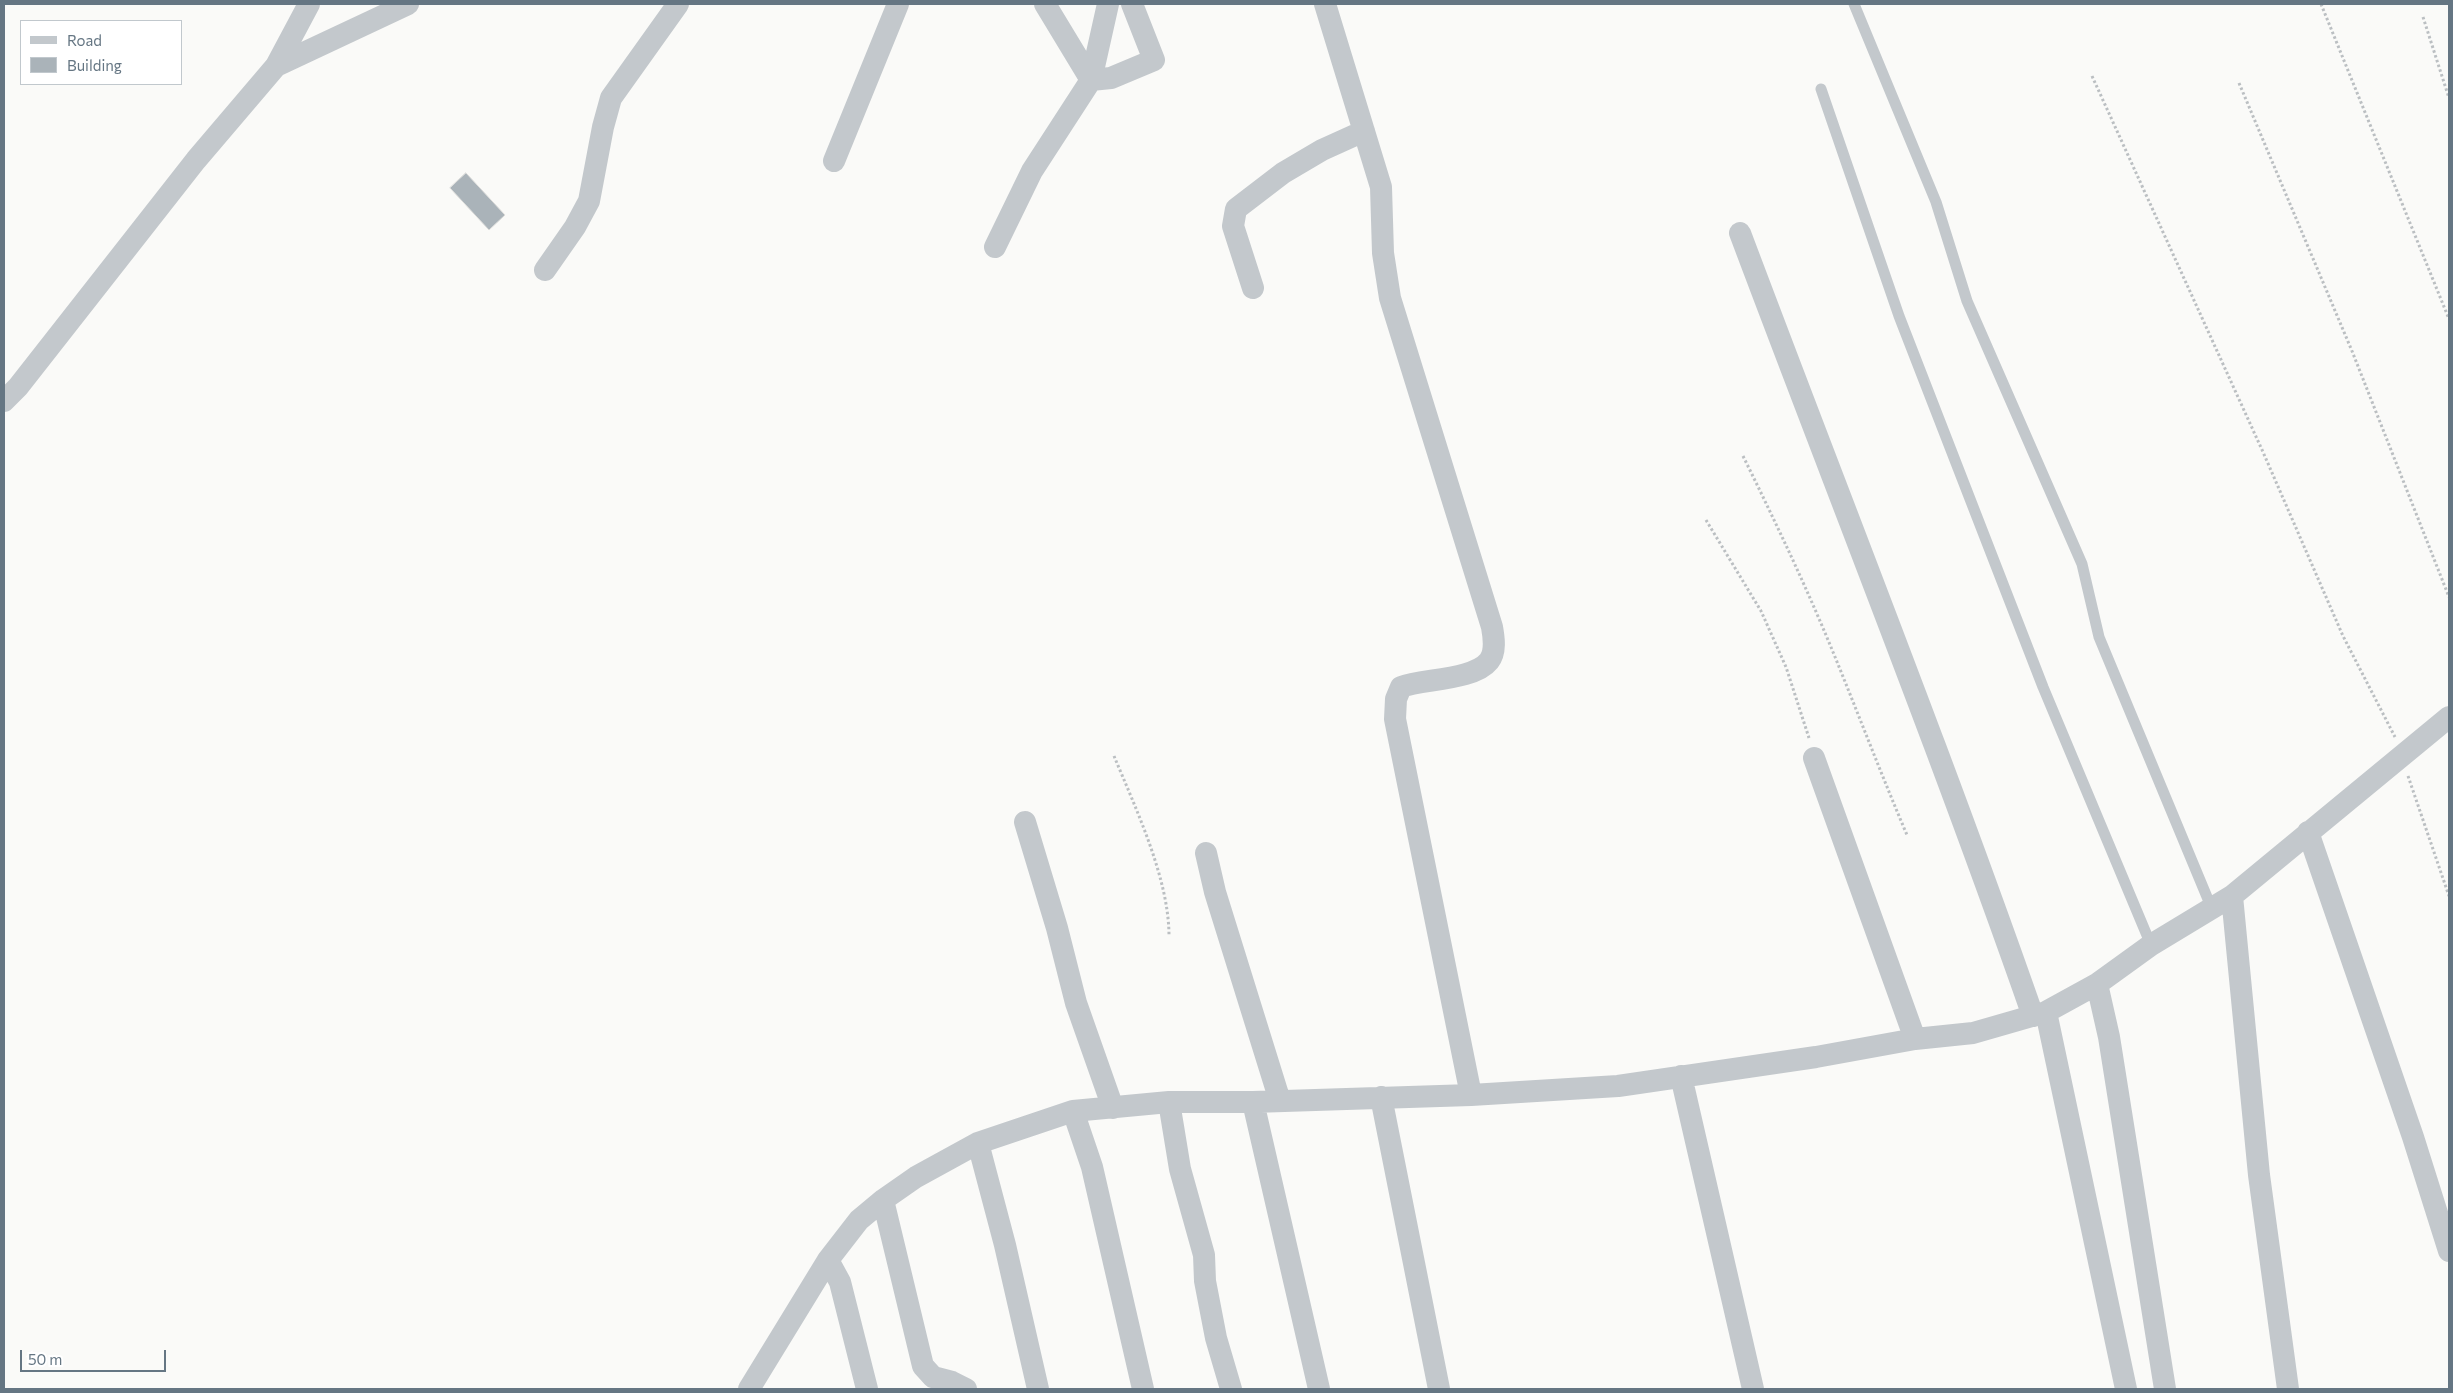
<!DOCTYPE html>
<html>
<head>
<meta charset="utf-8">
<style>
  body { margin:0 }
  #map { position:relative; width:2453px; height:1393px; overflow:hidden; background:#fafaf8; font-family:Commissioner,sans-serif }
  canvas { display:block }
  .frame { position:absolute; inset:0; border:5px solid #657683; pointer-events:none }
  .legend { position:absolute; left:20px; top:20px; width:162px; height:65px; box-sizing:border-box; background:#fff; border:1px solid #c1c8cd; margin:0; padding:6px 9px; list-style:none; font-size:15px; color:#657683 }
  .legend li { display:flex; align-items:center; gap:10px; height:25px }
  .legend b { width:25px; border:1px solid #c1c8cd }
  .scale { position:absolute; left:20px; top:1350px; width:146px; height:22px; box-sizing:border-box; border:2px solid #657683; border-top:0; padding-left:6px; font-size:15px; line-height:18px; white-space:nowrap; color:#657683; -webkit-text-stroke:4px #fff; paint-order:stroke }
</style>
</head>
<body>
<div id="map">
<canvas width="2453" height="1393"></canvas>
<div class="frame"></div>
<ul class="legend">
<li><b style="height:6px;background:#c3c8cc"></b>Road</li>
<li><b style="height:14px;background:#aab3b9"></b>Building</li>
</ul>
<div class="scale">50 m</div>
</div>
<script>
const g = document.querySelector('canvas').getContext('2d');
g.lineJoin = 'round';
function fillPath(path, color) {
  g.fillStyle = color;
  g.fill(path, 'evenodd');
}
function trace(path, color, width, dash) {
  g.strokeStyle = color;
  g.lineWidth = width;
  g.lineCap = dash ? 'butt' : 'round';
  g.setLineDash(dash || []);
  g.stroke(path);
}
const building = new Path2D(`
  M 466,173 L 505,215 L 489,230 L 450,188 Z`);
fillPath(building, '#aab3b9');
trace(building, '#dcdcda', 1);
trace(new Path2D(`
  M 2321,4 L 2449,319
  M 2423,17 L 2449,98
  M 2092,76 L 2263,452 L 2343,636 L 2395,737
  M 2239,83 L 2352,351 L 2449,597
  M 1743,456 C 1775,521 1806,586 1833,652 C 1858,713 1881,774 1907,835
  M 1706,520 L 1761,611 L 1786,667 L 1809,738
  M 1114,756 C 1136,809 1169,879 1169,936
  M 2408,776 L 2449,896`), '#bbbfc2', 3, [2.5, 2.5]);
trace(new Path2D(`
  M 1854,4 L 1936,202 L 1967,301 L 2082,564 L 2099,637 L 2212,909
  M 1821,89 L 1899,316 L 2043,687 L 2151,945`), '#c3c8cc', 11);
trace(new Path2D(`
  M 1045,4 L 1091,80 L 1111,78 L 1154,60 L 1132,4
  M 1325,4 L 1381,187 L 1383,253 L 1390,298 L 1492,627 C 1494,638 1496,652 1489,661 C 1474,680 1423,679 1401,687 L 1396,699 L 1395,719 L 1471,1095
  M 276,66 L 408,4
  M 834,161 L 898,4
  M 1740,233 C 1838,494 1941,753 2033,1016
  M 995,247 L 1032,171 L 1091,80 L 1108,4
  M 545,270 L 575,227 L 589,201 L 603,127 L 611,98 L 678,4
  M 1253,288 L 1233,226 L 1236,209 L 1283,173 L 1322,150 L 1364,131
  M 4,401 L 18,387 L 196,160 L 276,66 L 309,4
  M 1814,758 L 1915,1039
  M 1025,822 L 1057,928 L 1076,1003 L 1113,1108
  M 2308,832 L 2413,1137 L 2449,1251
  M 1206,853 L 1215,892 L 1280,1101
  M 2232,896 L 2259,1175 L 2288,1389
  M 2097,984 L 2109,1037 L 2165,1389
  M 2046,1012 L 2126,1389
  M 1681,1076 L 1753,1389
  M 1381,1097 L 1439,1389
  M 1169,1102 L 1180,1169 L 1204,1255 L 1205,1281 L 1216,1338 L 1231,1389
  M 1253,1102 L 1319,1389
  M 1073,1111 L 1092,1167 L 1143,1389
  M 978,1143 L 1005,1245 L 1038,1389
  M 883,1200 L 923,1366 L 933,1377 L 952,1382 L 966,1389
  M 828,1260 L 840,1282 L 867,1389
  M 749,1389 L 828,1260 L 859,1220 L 883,1200 L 916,1177 L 978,1143 L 1073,1111 L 1169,1102 L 1253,1102 L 1471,1095 L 1618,1086 L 1816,1057 L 1915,1039 L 1973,1033 L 2046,1012 L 2097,984 L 2151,945 L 2232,896 L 2449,717`), '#c3c8cc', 22);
</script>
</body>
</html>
